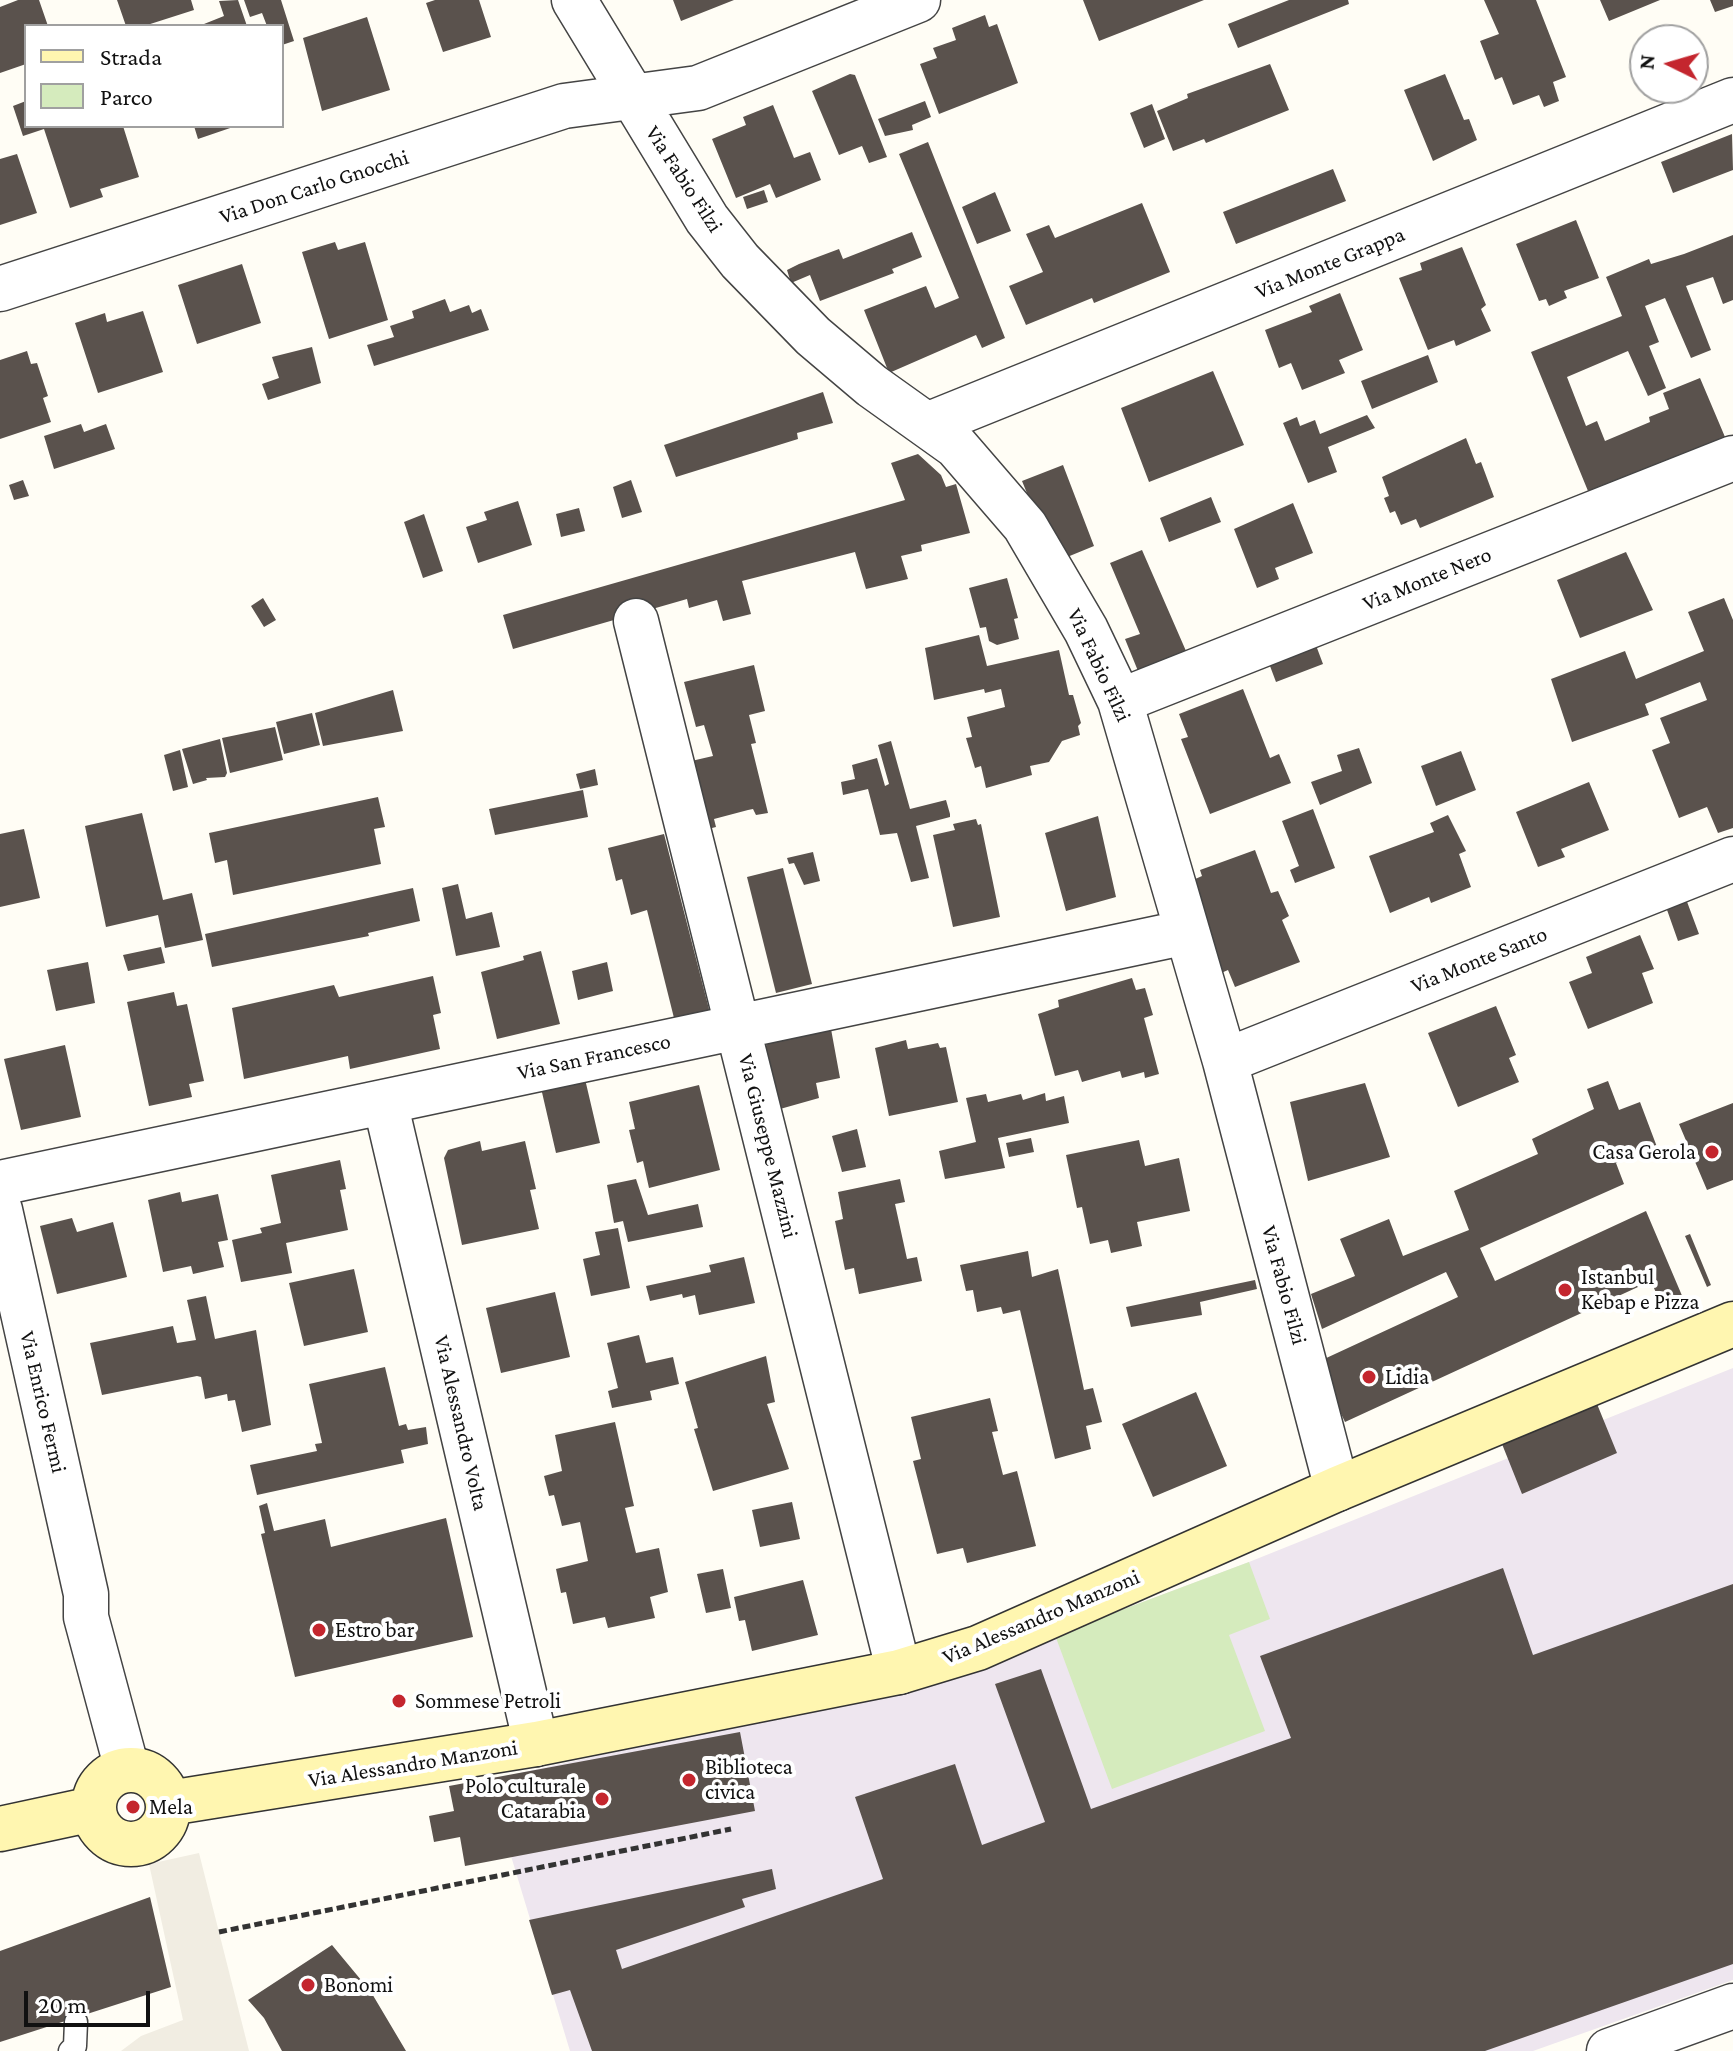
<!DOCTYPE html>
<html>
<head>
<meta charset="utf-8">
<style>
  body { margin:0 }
  #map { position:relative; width:1733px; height:2051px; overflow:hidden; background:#fffdf5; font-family:"Crimson Pro",serif }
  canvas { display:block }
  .legend { position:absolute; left:24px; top:24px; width:260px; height:104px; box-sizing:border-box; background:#fff; border:2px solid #a0a0a0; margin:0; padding:10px 14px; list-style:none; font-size:24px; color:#111 }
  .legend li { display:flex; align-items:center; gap:16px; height:40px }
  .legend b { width:40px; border:2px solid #a0a0a0 }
  .north { position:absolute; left:1629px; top:24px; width:80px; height:80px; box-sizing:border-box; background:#fff; border:2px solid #a0a0a0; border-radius:50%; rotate:275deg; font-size:22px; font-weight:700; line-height:32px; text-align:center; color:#111 }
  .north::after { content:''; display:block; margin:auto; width:28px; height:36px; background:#c4262e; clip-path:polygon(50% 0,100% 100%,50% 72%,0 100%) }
  .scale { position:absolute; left:24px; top:1991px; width:126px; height:36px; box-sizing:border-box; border:4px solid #111; border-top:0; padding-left:10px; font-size:24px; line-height:28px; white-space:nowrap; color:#111; -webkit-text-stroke:6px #fff; paint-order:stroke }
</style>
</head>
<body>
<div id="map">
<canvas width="1733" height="2051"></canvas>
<ul class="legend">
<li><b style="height:10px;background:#fff6b0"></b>Strada</li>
<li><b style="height:22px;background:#d5ebbd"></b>Parco</li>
</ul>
<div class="north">N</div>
<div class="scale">20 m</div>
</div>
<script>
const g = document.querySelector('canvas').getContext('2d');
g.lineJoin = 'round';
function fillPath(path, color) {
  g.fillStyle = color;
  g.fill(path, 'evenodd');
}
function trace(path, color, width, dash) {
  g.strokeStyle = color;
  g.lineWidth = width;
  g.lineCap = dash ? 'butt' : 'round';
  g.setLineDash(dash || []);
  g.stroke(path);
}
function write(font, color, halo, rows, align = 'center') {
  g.font = font + ' "Crimson Pro",serif';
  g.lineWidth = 8;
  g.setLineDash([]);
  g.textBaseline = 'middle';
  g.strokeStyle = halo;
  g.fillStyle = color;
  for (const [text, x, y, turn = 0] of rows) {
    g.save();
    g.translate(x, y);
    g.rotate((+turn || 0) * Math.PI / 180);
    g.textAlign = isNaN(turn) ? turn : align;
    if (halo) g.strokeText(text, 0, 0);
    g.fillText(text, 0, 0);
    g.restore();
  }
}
fillPath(new Path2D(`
  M 1733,1368 L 1733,1980 L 1533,2051 L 570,2051 L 488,1780 L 985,1670 L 1055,1635 L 1249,1562 Z`), '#eee6ef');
fillPath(new Path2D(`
  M 1249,1562 L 1270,1619 L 1229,1635 L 1265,1731 L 1112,1789 L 1055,1635 Z`), '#d5ebbd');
fillPath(new Path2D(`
  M 199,1853 L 249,2051 L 121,2051 L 141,2036 L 183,2020 L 149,1864 Z`), '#f1ede2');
fillPath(new Path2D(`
  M 18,0 L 39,0 L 48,26 L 26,26 L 26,64 L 0,73 L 0,7 Z
  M 117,0 L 191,0 L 194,10 L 144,26 L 126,26 Z
  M 238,0 L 247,26 L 199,26 L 224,16 L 219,1 Z
  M 244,0 L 281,0 L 294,41 L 282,45 L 282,26 L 267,26 L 262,13 L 250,17 Z
  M 435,0 L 479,0 L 491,37 L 443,52 L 426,3 Z
  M 673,0 L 734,0 L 681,21 Z
  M 1083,0 L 1204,0 L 1099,41 Z
  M 1289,0 L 1348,0 L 1349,4 L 1238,48 L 1228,24 Z
  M 1484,0 L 1536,0 L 1566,77 L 1553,82 L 1559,101 L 1544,107 L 1539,95 L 1513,105 L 1502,77 L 1495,80 L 1480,41 L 1499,34 Z
  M 1600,0 L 1660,0 L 1609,21 Z
  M 1710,0 L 1733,0 L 1733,6 L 1715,12 Z
  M 985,15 L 989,27 L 997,24 L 1018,83 L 939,114 L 920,64 L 937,58 L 933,48 L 956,40 L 952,28 Z
  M 367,17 L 390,90 L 322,111 L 303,38 Z
  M 1270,64 L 1289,110 L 1206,143 L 1204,139 L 1173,151 L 1157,111 L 1188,98 L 1187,94 Z
  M 850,74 L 855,75 L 887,157 L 869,163 L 862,146 L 839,155 L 812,91 Z
  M 1445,74 L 1464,120 L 1469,119 L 1477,140 L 1433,161 L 1404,90 Z
  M 26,101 L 26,126 L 123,126 L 139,177 L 100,189 L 103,197 L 70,208 L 44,129 L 23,136 L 13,106 Z
  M 925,101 L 931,117 L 912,125 L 913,130 L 885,136 L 878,119 Z
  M 1152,104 L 1165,139 L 1144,148 L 1130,113 Z
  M 773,105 L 794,158 L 810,152 L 821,180 L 776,198 L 770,184 L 736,198 L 712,139 L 746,125 L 743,117 Z
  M 194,126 L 236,126 L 198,139 Z
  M 1732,134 L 1733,170 L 1673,193 L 1661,162 Z
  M 928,142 L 1005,338 L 982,348 L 976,335 L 889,373 L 864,310 L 926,286 L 935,308 L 959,298 L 899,154 Z
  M 17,154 L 37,213 L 0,225 L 0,159 Z
  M 1333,169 L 1346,201 L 1236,244 L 1223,212 Z
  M 764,190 L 768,202 L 747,209 L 743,197 Z
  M 995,192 L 1011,231 L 977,244 L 962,207 Z
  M 1142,203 L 1170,272 L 1094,303 L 1092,298 L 1026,325 L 1009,286 L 1043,272 L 1026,234 L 1049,225 L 1055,238 Z
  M 1576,220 L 1599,278 L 1564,291 L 1567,298 L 1549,306 L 1546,299 L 1539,301 L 1516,244 Z
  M 912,232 L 922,257 L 892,269 L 894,273 L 820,301 L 810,275 L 791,283 L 787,270 L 799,264 L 839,249 L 843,259 Z
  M 1733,235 L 1733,300 L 1723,304 L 1713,277 L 1686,286 L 1711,350 L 1691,358 L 1665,298 L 1645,306 L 1659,342 L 1649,346 L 1666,388 L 1648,396 L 1628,351 L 1567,377 L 1586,426 L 1597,421 L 1605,441 L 1650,422 L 1649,417 L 1669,409 L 1663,393 L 1700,378 L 1725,437 L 1588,491 L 1531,352 L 1622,316 L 1606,277 L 1649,259 L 1651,264 L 1684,254 Z
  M 335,242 L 338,250 L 365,242 L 388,320 L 329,339 L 302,252 Z
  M 1462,247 L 1486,305 L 1481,309 L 1491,331 L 1456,346 L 1454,340 L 1428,350 L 1399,278 L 1422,270 L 1420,263 Z
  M 242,264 L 261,323 L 197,344 L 178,285 Z
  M 1340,293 L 1363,350 L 1339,360 L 1345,373 L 1302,390 L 1291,363 L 1279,368 L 1265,330 L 1312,312 L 1309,306 Z
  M 445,299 L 450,312 L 469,305 L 472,313 L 481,309 L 489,330 L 374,366 L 367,345 L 394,337 L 390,326 L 414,318 L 412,311 Z
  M 143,311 L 163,372 L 98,393 L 75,323 L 105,313 L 107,322 Z
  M 312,347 L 321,383 L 268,400 L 262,384 L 279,378 L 272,357 Z
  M 27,351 L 31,364 L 37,363 L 48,396 L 43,398 L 51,422 L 0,439 L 0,360 Z
  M 1428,355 L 1438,382 L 1372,409 L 1361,381 Z
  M 1213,371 L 1244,445 L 1149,482 L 1121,408 Z
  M 823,392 L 833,423 L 797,433 L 798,439 L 676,477 L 664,445 Z
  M 1367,415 L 1375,428 L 1328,447 L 1337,472 L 1308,483 L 1283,423 L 1297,417 L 1300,426 L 1315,420 L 1320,434 Z
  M 81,424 L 84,432 L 106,424 L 115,449 L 54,469 L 44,436 Z
  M 1466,438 L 1476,464 L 1481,462 L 1494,497 L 1420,528 L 1416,519 L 1401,525 L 1395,511 L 1390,513 L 1384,498 L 1389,496 L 1382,477 Z
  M 918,454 L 941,475 L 946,487 L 956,484 L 970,533 L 921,545 L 922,551 L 901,556 L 908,579 L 866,589 L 855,552 L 742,581 L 751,614 L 723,621 L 717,600 L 689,608 L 687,599 L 513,649 L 503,615 L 905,500 L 891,463 Z
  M 1063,465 L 1094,546 L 1055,562 L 1022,481 Z
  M 23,480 L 29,496 L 14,500 L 9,485 Z
  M 631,480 L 642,512 L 622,518 L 613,487 Z
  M 1211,497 L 1221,522 L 1169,542 L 1160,518 Z
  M 518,501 L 532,545 L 478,563 L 466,527 L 487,520 L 484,512 Z
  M 1293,503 L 1313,553 L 1275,568 L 1279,579 L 1257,588 L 1234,529 Z
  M 579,508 L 585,531 L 561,537 L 556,514 Z
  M 424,514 L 443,571 L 423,578 L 404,522 Z
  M 1142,550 L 1186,651 L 1138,671 L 1125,639 L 1140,634 L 1110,563 Z
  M 1626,552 L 1653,610 L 1580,638 L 1557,580 Z
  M 1007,578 L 1018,618 L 1014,619 L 1019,639 L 997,645 L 989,641 L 986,627 L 980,628 L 969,588 Z
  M 263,598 L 276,620 L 264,627 L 251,606 Z
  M 1724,598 L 1733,620 L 1733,828 L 1718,833 L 1707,807 L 1679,818 L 1652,750 L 1670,743 L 1660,718 L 1707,700 L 1700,682 L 1645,704 L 1649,715 L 1572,742 L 1551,679 L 1625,651 L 1636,679 L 1704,651 L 1688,612 Z
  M 979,635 L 987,666 L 1059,650 L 1069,695 L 1073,695 L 1081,723 L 1078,726 L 1080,735 L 1062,741 L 1049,762 L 1030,766 L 1032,775 L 986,788 L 981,766 L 975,768 L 966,738 L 972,737 L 967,717 L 1005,707 L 1001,689 L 985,693 L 984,689 L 934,700 L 925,648 Z
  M 1314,640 L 1323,664 L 1276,682 L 1267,658 Z
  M 754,665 L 765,711 L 749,715 L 756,743 L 751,744 L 768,813 L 756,815 L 753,809 L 748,810 L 714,819 L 716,827 L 704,830 L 687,762 L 713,756 L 704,725 L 696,727 L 684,682 Z
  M 1243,689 L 1270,758 L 1279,754 L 1291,783 L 1210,814 L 1181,739 L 1188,737 L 1179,714 Z
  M 393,690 L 403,731 L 323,746 L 315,713 Z
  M 312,713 L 320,745 L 284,754 L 276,722 Z
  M 275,727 L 283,760 L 230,773 L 222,738 Z
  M 220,739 L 227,773 L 225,777 L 206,778 L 207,780 L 193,784 L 182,749 Z
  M 891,741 L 910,809 L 946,800 L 950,814 L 950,817 L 916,826 L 929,878 L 911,882 L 897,833 L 880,835 L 868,789 L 843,795 L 841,782 L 855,779 L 852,765 L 877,758 L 885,786 L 889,784 L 878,745 Z
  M 1359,748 L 1372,783 L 1320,805 L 1311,782 L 1342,771 L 1337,755 Z
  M 180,750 L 188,787 L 173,791 L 164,755 Z
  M 1461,751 L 1476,790 L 1436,806 L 1421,766 Z
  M 595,769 L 598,785 L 580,789 L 576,774 Z
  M 1589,782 L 1609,830 L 1561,849 L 1565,857 L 1538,867 L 1516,812 Z
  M 583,790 L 588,817 L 495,835 L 489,809 Z
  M 378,797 L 385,827 L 374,829 L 381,864 L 233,895 L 227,860 L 215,863 L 209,833 Z
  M 1313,809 L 1335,868 L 1295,883 L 1290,870 L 1299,866 L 1282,821 Z
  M 142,813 L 163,900 L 192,893 L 203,940 L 165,948 L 158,915 L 106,927 L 85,826 Z
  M 1448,815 L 1466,851 L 1459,854 L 1471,887 L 1431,903 L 1429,897 L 1390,913 L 1369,856 L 1434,832 L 1430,823 Z
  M 1098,816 L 1116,897 L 1066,911 L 1045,833 Z
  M 976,819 L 978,825 L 981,824 L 1000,917 L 953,927 L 933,835 L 955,830 L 953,824 Z
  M 24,829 L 40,898 L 0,907 L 0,834 Z
  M 664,834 L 710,1013 L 675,1022 L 647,910 L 631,915 L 622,879 L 616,881 L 608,848 Z
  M 1255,850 L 1271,893 L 1278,891 L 1289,916 L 1282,920 L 1300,962 L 1235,987 L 1228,970 L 1212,977 L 1193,880 L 1202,876 L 1200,870 Z
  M 813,852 L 820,881 L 804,885 L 794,863 L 789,864 L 787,858 Z
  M 783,868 L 812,984 L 776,993 L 747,877 Z
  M 458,884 L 466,919 L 492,912 L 500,947 L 456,956 L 442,888 Z
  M 413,888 L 420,921 L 368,933 L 369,936 L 212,967 L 205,934 Z
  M 1686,899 L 1699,934 L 1678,941 L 1666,907 Z
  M 1640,935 L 1654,969 L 1642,973 L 1653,1003 L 1588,1029 L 1569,982 L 1592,973 L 1586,957 Z
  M 161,947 L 165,963 L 128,971 L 123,955 Z
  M 541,951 L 560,1024 L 497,1039 L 481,972 L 524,960 L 523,956 Z
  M 88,962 L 95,1003 L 56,1011 L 47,970 Z
  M 607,962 L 613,991 L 578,1000 L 572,971 Z
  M 433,976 L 441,1013 L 433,1015 L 440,1049 L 350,1069 L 348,1056 L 244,1079 L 232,1008 L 334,985 L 339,997 Z
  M 1132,978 L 1136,990 L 1145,988 L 1153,1015 L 1144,1018 L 1159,1074 L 1145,1078 L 1144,1072 L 1122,1078 L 1120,1071 L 1082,1082 L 1078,1070 L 1055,1076 L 1038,1014 L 1059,1007 L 1058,1000 Z
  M 174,992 L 177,1006 L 187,1004 L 204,1081 L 189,1084 L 192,1097 L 149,1106 L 127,1002 Z
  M 1496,1006 L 1516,1055 L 1509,1058 L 1519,1082 L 1458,1107 L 1428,1033 Z
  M 831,1029 L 840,1078 L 816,1083 L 819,1098 L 773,1111 L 759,1055 L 768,1043 Z
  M 906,1040 L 908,1049 L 938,1043 L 940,1048 L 946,1047 L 958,1102 L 889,1116 L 875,1048 Z
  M 65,1045 L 81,1117 L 21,1130 L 4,1059 Z
  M 585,1079 L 600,1143 L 556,1153 L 541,1088 Z
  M 1608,1081 L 1619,1110 L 1640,1102 L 1657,1147 L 1616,1163 L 1624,1184 L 1480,1248 L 1495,1281 L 1646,1211 L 1683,1298 L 1662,1307 L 1651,1281 L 1345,1422 L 1329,1389 L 1334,1387 L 1322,1360 L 1458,1297 L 1446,1272 L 1322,1329 L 1311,1294 L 1355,1276 L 1340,1239 L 1389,1219 L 1403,1256 L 1469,1230 L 1454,1191 L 1538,1154 L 1532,1139 L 1594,1109 L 1587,1089 Z
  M 1365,1083 L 1390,1157 L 1308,1181 L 1290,1102 Z
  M 699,1085 L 720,1170 L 649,1188 L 643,1161 L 637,1163 L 629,1130 L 635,1129 L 629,1102 Z
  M 1045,1093 L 1046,1101 L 1064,1096 L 1069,1123 L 998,1138 L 1005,1168 L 945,1179 L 939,1151 L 976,1142 L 966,1098 L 986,1094 L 988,1102 L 1021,1094 L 1023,1100 Z
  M 1733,1103 L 1733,1180 L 1707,1190 L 1679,1124 Z
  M 857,1129 L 866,1167 L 842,1172 L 832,1136 Z
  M 1031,1138 L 1034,1152 L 1009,1157 L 1006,1143 Z
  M 1139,1140 L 1145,1166 L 1179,1158 L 1190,1211 L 1137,1222 L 1142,1246 L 1111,1253 L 1108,1240 L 1090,1244 L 1082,1207 L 1077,1208 L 1066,1155 Z
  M 480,1141 L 482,1151 L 525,1141 L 536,1189 L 530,1190 L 539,1229 L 462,1245 L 444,1158 L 448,1150 Z
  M 340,1160 L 346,1189 L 340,1190 L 348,1230 L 286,1243 L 292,1273 L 241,1282 L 232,1240 L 262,1233 L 260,1228 L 281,1223 L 271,1175 Z
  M 636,1179 L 648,1215 L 698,1204 L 703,1227 L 628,1242 L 623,1221 L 614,1223 L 607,1185 Z
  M 900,1179 L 905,1202 L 895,1204 L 907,1259 L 917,1257 L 922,1281 L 859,1294 L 854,1268 L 845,1270 L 835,1221 L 843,1219 L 838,1192 Z
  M 180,1192 L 182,1202 L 218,1194 L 228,1240 L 218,1242 L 224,1267 L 193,1274 L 191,1266 L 163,1272 L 148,1200 Z
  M 72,1218 L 77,1232 L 113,1222 L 127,1277 L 57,1294 L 40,1226 Z
  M 618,1228 L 630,1288 L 591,1296 L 583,1259 L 600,1255 L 595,1232 Z
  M 1690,1234 L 1711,1285 L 1707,1287 L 1685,1236 Z
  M 1028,1251 L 1032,1277 L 1058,1269 L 1084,1390 L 1093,1388 L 1102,1422 L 1086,1426 L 1091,1449 L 1055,1459 L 1020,1310 L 1003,1314 L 1001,1307 L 977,1312 L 973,1290 L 966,1291 L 960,1265 Z
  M 744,1257 L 755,1303 L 699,1315 L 695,1295 L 683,1298 L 682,1294 L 650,1301 L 646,1286 L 711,1272 L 709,1265 Z
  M 354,1269 L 368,1332 L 304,1346 L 289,1283 Z
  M 1255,1280 L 1257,1289 L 1200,1302 L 1202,1315 L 1131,1327 L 1126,1307 Z
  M 555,1292 L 570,1357 L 501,1373 L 486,1308 Z
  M 206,1296 L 215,1339 L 256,1330 L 271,1425 L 242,1432 L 235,1400 L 228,1401 L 227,1394 L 205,1399 L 201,1377 L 197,1376 L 102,1395 L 90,1343 L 173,1326 L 177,1343 L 196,1340 L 187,1300 Z
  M 639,1335 L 646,1363 L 673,1357 L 679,1384 L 650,1391 L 652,1400 L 612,1408 L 608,1391 L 618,1388 L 607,1343 Z
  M 766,1356 L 775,1402 L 767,1404 L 789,1469 L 713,1491 L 694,1429 L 698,1428 L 685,1382 Z
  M 385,1367 L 399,1426 L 406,1424 L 408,1430 L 426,1427 L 428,1444 L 401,1450 L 404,1463 L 257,1495 L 250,1465 L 317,1451 L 315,1444 L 322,1443 L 309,1384 Z
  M 1196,1392 L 1227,1466 L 1153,1497 L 1122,1424 Z
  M 990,1398 L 998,1431 L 992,1432 L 1003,1475 L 1017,1471 L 1036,1546 L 967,1563 L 963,1548 L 937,1554 L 913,1461 L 921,1459 L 911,1417 Z
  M 1597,1404 L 1617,1453 L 1522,1494 L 1502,1444 Z
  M 615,1422 L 634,1506 L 625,1508 L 636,1553 L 659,1548 L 668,1592 L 650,1597 L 655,1618 L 608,1628 L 605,1617 L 573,1624 L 566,1592 L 561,1593 L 556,1569 L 588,1561 L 580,1522 L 562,1526 L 554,1495 L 549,1496 L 544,1476 L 562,1471 L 555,1435 Z
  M 792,1502 L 800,1539 L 760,1547 L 752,1510 Z
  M 267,1503 L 274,1531 L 325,1519 L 331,1547 L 446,1518 L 473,1637 L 295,1677 L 261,1534 L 265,1533 L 259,1506 Z
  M 1503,1568 L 1533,1655 L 1733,1584 L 1733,1964 L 1485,2051 L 592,2051 L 570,1990 L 552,1995 L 529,1920 L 772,1869 L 776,1889 L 742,1899 L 745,1907 L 616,1950 L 622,1969 L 883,1879 L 855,1797 L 955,1764 L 982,1845 L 1045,1822 L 995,1684 L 1041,1669 L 1091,1809 L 1291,1738 L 1260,1656 Z
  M 723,1569 L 731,1608 L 706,1613 L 697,1574 Z
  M 803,1580 L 818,1635 L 752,1651 L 745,1620 L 739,1621 L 734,1597 Z
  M 740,1732 L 755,1811 L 465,1866 L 460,1837 L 434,1842 L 429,1816 L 454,1811 L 449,1786 Z
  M 150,1897 L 171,1987 L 0,2042 L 0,1951 Z
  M 332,1945 L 371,1992 L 406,2051 L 282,2051 L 264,2018 L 248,2000 Z`), '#5a524d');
const lane = new Path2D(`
  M 70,2051 L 75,2046 L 76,2022`);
const street = new Path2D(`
  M 574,0 L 707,219 L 740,261 L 813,336 L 872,386 L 956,446 L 1025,526 L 1086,630 L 1120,701 L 1225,1061 L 1337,1489
  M 0,289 L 564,106 L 698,88 L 918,0
  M 927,425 L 1733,100
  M 636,621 L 899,1672
  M 1120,701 L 1733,458
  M 1225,1061 L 1733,859
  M 385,1102 L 536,1744
  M 0,1183 L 1187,932
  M 0,1210 L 86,1594 L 86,1617 L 127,1769
  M 1609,2051 L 1733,2006`);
const secondary = new Path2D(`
  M94 1807a37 37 0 1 1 74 0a37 37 0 1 1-74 0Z
  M 169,1803 L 536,1744 L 899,1672 L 978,1648 L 1337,1489 L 1733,1324
  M 0,1829 L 93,1809`);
trace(lane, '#444', 25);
trace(street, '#444', 47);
trace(secondary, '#333', 47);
trace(new Path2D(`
  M 219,1932 L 731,1829`), '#333', 5, [8, 4]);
trace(lane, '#fff', 22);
trace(street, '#fff', 44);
trace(secondary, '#fff6b0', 44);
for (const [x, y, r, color] of [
  [1712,1152,8,"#c4262e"],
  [1565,1290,8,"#c4262e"],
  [1369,1377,8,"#c4262e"],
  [319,1630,8,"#c4262e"],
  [399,1701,8,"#c4262e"],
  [689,1780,8,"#c4262e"],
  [602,1799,8,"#c4262e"],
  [133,1807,8,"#c4262e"],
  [308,1985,8,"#c4262e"]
]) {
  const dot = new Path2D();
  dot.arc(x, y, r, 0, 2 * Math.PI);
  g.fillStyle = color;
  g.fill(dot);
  trace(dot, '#fff', 3);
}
write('22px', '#111', '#fff', [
  ["Via Fabio Filzi",684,179,57],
  ["Via Don Carlo Gnocchi",314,187,-18],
  ["Via Monte Grappa",1330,263,-22],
  ["Via Monte Nero",1427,579,-22],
  ["Via Fabio Filzi",1099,665,65],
  ["Via Monte Santo",1479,960,-22],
  ["Via San Francesco",594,1057,-12],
  ["Via Giuseppe Mazzini",768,1146,76],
  ["Via Fabio Filzi",1284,1285,75],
  ["Via Enrico Fermi",43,1402,77],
  ["Via Alessandro Volta",461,1423,77],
  ["Via Alessandro Manzoni",1041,1617,-23],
  ["Via Alessandro Manzoni",413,1764,-9]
]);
write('22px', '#111', '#fff', [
  ["Casa Gerola",1696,1152,"right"],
  ["Istanbul",1581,1277],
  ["Kebap e Pizza",1581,1302],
  ["Lidia",1385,1377],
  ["Estro bar",335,1630],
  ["Sommese Petroli",415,1701],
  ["Biblioteca",705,1767],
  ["civica",705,1792],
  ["Polo culturale",586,1786,"right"],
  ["Catarabia",586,1811,"right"],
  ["Mela",149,1807],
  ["Bonomi",324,1985]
], 'left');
</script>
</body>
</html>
